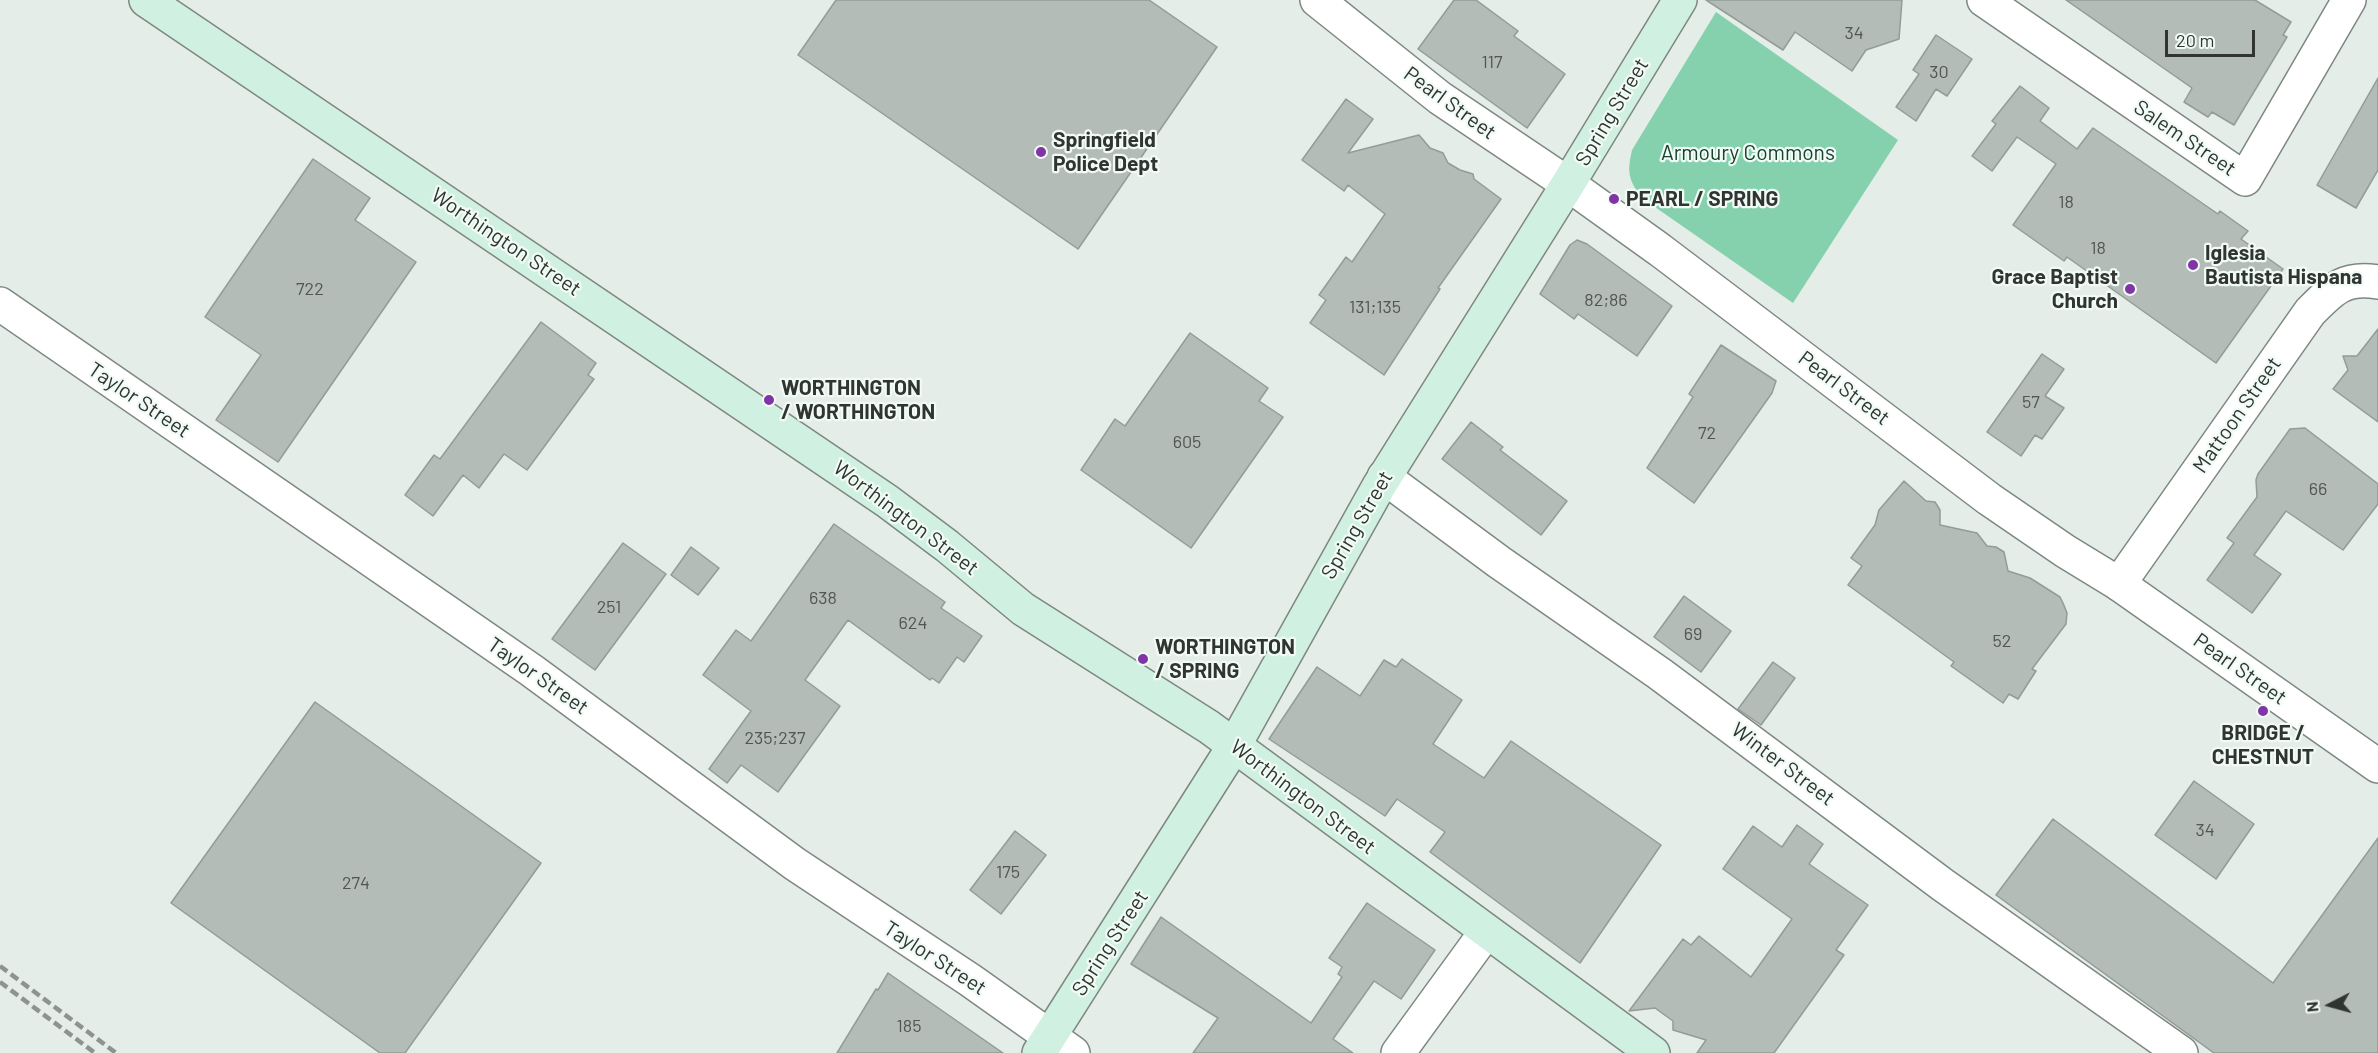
<!DOCTYPE html>
<html>
<head>
<meta charset="utf-8">
<style>
  body { margin:0 }
  #map { position:relative; width:2378px; height:1053px; overflow:hidden; background:#e4ede8; font-family:Barlow,sans-serif }
  canvas { display:block }
  .north { position:absolute; left:2300px; top:975px; width:60px; height:60px; -webkit-text-stroke:4px #f1fbf5; paint-order:stroke; rotate:264deg; font-size:16px; font-weight:700; line-height:24px; text-align:center; color:#303432 }
  .north::after { content:''; display:block; margin:auto; width:21px; height:27px; background:#303432; clip-path:polygon(50% 0,100% 100%,50% 72%,0 100%) }
  .scale { position:absolute; left:2165px; top:30px; width:90px; height:27px; box-sizing:border-box; border:3px solid #303432; border-top:0; padding-left:8px; font-size:18px; line-height:21px; white-space:nowrap; color:#303432; -webkit-text-stroke:4px #f1fbf5; paint-order:stroke }
</style>
</head>
<body>
<div id="map">
<canvas width="2378" height="1053"></canvas>
<div class="north">N</div>
<div class="scale">20 m</div>
</div>
<script>
const g = document.querySelector('canvas').getContext('2d');
g.lineJoin = 'round';
function fillPath(path, color) {
  g.fillStyle = color;
  g.fill(path, 'evenodd');
}
function trace(path, color, width, dash) {
  g.strokeStyle = color;
  g.lineWidth = width;
  g.lineCap = dash ? 'butt' : 'round';
  g.setLineDash(dash || []);
  g.stroke(path);
}
function write(font, color, halo, rows, align = 'center') {
  g.font = font + ' Barlow,sans-serif';
  g.lineWidth = 4.5;
  g.setLineDash([]);
  g.textBaseline = 'middle';
  g.strokeStyle = halo;
  g.fillStyle = color;
  for (const [text, x, y, turn = 0] of rows) {
    g.save();
    g.translate(x, y);
    g.rotate((+turn || 0) * Math.PI / 180);
    g.textAlign = isNaN(turn) ? turn : align;
    if (halo) g.strokeText(text, 0, 0);
    g.fillText(text, 0, 0);
    g.restore();
  }
}
fillPath(new Path2D(`
  M 1716,12 L 1898,140 L 1793,303 L 1642,198 C 1628,180 1627,172 1632,150 Z`), '#85d1ad');
const building = new Path2D(`
  M 836,0 L 1149,0 L 1217,47 L 1078,249 L 798,55 Z
  M 1454,0 L 1476,0 L 1518,31 L 1514,36 L 1565,74 L 1527,128 L 1418,49 Z
  M 1706,0 L 1902,0 L 1899,39 L 1866,50 L 1852,71 L 1795,32 L 1783,50 Z
  M 2066,0 L 2255,0 L 2291,22 L 2283,35 L 2287,37 L 2234,125 L 2212,112 L 2208,117 L 2184,102 L 2192,88 Z
  M 1936,35 L 1972,59 L 1947,96 L 1936,89 L 1916,121 L 1896,107 L 1919,74 L 1913,70 Z
  M 2378,78 L 2378,170 L 2356,208 L 2317,185 Z
  M 2020,86 L 2049,108 L 2040,121 L 2077,149 L 2093,128 L 2218,214 L 2220,211 L 2248,231 L 2241,239 L 2283,269 L 2216,363 L 2067,257 L 2064,261 L 2013,225 L 2056,164 L 2017,137 L 1992,171 L 1972,156 L 1996,124 L 1992,121 Z
  M 1346,99 L 1373,119 L 1348,153 L 1419,135 L 1430,148 L 1443,153 L 1448,163 L 1460,170 L 1473,174 L 1474,179 L 1501,199 L 1438,288 L 1440,289 L 1384,375 L 1310,323 L 1326,300 L 1319,295 L 1346,257 L 1352,262 L 1385,214 L 1348,185 L 1344,191 L 1302,160 Z
  M 313,159 L 370,198 L 355,220 L 416,262 L 278,462 L 216,420 L 261,355 L 205,317 Z
  M 1577,240 L 1587,244 L 1672,306 L 1637,356 L 1578,314 L 1574,319 L 1540,294 L 1570,245 Z
  M 541,322 L 596,363 L 588,375 L 594,379 L 527,470 L 504,454 L 479,488 L 463,475 L 433,516 L 405,495 L 434,455 L 440,459 Z
  M 2378,329 L 2378,422 L 2333,389 L 2348,370 L 2343,356 L 2357,356 Z
  M 1190,333 L 1268,388 L 1259,401 L 1283,417 L 1191,548 L 1081,470 L 1115,419 L 1125,426 Z
  M 1721,345 L 1776,381 L 1772,393 L 1694,503 L 1647,468 L 1693,397 L 1689,394 Z
  M 2042,354 L 2064,369 L 2045,396 L 2064,408 L 2042,439 L 2035,435 L 2021,456 L 1987,432 Z
  M 1471,422 L 1503,447 L 1500,450 L 1567,501 L 1541,535 L 1442,459 Z
  M 2305,428 L 2378,484 L 2378,504 L 2343,550 L 2286,511 L 2254,555 L 2281,574 L 2252,613 L 2207,580 L 2234,543 L 2227,538 L 2257,497 L 2256,480 L 2258,474 L 2290,429 Z
  M 1904,481 L 1926,501 L 1935,502 L 1940,510 L 1940,525 L 1977,533 L 1987,546 L 1996,547 L 2004,552 L 2008,571 L 2030,578 L 2060,597 L 2063,603 L 2067,613 L 2066,624 L 2032,669 L 2036,671 L 2018,699 L 2009,694 L 2003,703 L 1951,666 L 1954,662 L 1848,585 L 1862,566 L 1851,558 L 1875,525 L 1879,510 Z
  M 834,524 L 945,602 L 941,608 L 982,636 L 964,662 L 957,657 L 939,683 L 932,678 L 930,680 L 848,620 L 805,680 L 840,706 L 778,792 L 741,765 L 727,783 L 709,769 L 751,711 L 703,675 L 736,630 L 751,641 Z
  M 623,543 L 666,574 L 595,670 L 552,639 Z
  M 691,547 L 719,568 L 698,595 L 671,575 Z
  M 1684,596 L 1731,631 L 1701,672 L 1654,637 Z
  M 1402,659 L 1462,700 L 1433,744 L 1484,778 L 1511,741 L 1661,845 L 1580,963 L 1430,852 L 1445,832 L 1397,799 L 1385,816 L 1269,739 L 1317,667 L 1360,696 L 1384,660 L 1396,667 Z
  M 1773,662 L 1795,678 L 1761,725 L 1738,709 Z
  M 315,702 L 541,863 L 405,1053 L 380,1053 L 171,903 Z
  M 2194,781 L 2254,824 L 2216,879 L 2155,835 Z
  M 2053,819 L 2273,983 L 2378,838 L 2378,1053 L 2214,1053 L 1996,895 Z
  M 1797,825 L 1823,844 L 1809,864 L 1868,905 L 1836,950 L 1844,955 L 1774,1053 L 1697,1053 L 1706,1040 L 1673,1030 L 1673,1021 L 1655,1008 L 1629,1011 L 1683,939 L 1691,945 L 1699,936 L 1751,977 L 1792,919 L 1723,869 L 1753,826 L 1782,847 Z
  M 1015,831 L 1046,855 L 1001,914 L 970,890 Z
  M 1367,903 L 1435,950 L 1401,999 L 1374,981 L 1333,1039 L 1353,1053 L 1193,1053 L 1218,1018 L 1131,964 L 1161,917 L 1311,1023 L 1342,977 L 1338,974 L 1342,967 L 1329,958 Z
  M 888,973 L 1003,1053 L 837,1053 L 876,989 L 878,990 Z`);
fillPath(building, '#b3bcb7');
trace(building, '#939c97', 1.5);
const minor = new Path2D(`
  M 1984,0 L 2245,179 L 2349,0
  M 1384,477 L 1499,562 L 1660,674 L 1943,885 L 2181,1053
  M 2119,584 L 2310,312 C 2332,290 2344,276 2378,282
  M 1398,1053 L 1486,932`);
const tertiary = new Path2D(`
  M 1317,0 L 1440,98 L 1568,184 L 1660,250 L 1989,499 L 2065,551 L 2119,584 L 2378,766
  M 0,304 L 531,670 L 795,864 L 970,980 L 1073,1053`);
const secondary = new Path2D(`
  M 146,0 L 887,501 L 947,546 L 1023,609 L 1209,727 L 1653,1053
  M 1039,1053 L 1234,746 L 1379,486 L 1568,184 L 1680,0`);
trace(minor, '#7e8782', 36);
trace(tertiary, '#7e8782', 36);
trace(secondary, '#7e8782', 36);
trace(minor, '#fff', 33);
trace(tertiary, '#fff', 33);
trace(secondary, '#d0f0e2', 33);
trace(new Path2D(`
  M 0,966 L 116,1053
  M 0,982 L 95,1053`), '#8d9490', 4.5, [9, 4.5]);
for (const [x, y, r, color] of [
  [1041,152,6,"#8134a5"],
  [1614,199,6,"#8134a5"],
  [2193,265,6,"#8134a5"],
  [2130,289,6,"#8134a5"],
  [769,400,6,"#8134a5"],
  [1143,659,6,"#8134a5"],
  [2263,711,6,"#8134a5"]
]) {
  const dot = new Path2D();
  dot.arc(x, y, r, 0, 2 * Math.PI);
  g.fillStyle = color;
  g.fill(dot);
  trace(dot, '#f1fbf5', 2);
}
write('18px', '#515653', null, [
  ["34",1854,33],
  ["117",1492,62],
  ["30",1939,72],
  ["18",2066,202],
  ["18",2098,248],
  ["722",310,289],
  ["82;86",1606,300],
  ["131;135",1375,307],
  ["57",2031,402],
  ["72",1707,433],
  ["605",1187,442],
  ["66",2318,489],
  ["638",823,598],
  ["251",609,607],
  ["624",913,623],
  ["69",1693,634],
  ["52",2002,641],
  ["235;237",775,738],
  ["34",2205,830],
  ["175",1008,872],
  ["274",356,883],
  ["185",909,1026]
]);
write('21px', '#303432', '#f1fbf5', [
  ["Pearl Street",1450,103,36],
  ["Spring Street",1612,112,-59],
  ["Salem Street",2185,138,34],
  ["Worthington Street",506,242,34],
  ["Pearl Street",1844,388,37],
  ["Taylor Street",139,400,34],
  ["Mattoon Street",2237,415,-55],
  ["Worthington Street",906,518,37],
  ["Spring Street",1357,525,-60],
  ["Pearl Street",2240,669,35],
  ["Taylor Street",538,676,35],
  ["Winter Street",1783,764,37],
  ["Worthington Street",1303,797,37],
  ["Spring Street",1110,943,-57],
  ["Taylor Street",935,958,33]
]);
write('bold 21px', '#303432', '#f1fbf5', [
  ["Springfield",1053,140],
  ["Police Dept",1053,164],
  ["PEARL / SPRING",1626,199],
  ["Iglesia",2205,253],
  ["Bautista Hispana",2205,277],
  ["Grace Baptist",2118,277,"right"],
  ["Church",2118,301,"right"],
  ["WORTHINGTON",781,388],
  ["/ WORTHINGTON",781,412],
  ["WORTHINGTON",1155,647],
  ["/ SPRING",1155,671],
  ["BRIDGE /",2263,733,"center"],
  ["CHESTNUT",2263,757,"center"]
], 'left');
write('21px', '#18402f', '#f1fbf5', [
  ["Armoury Commons",1748,153]
]);
</script>
</body>
</html>
